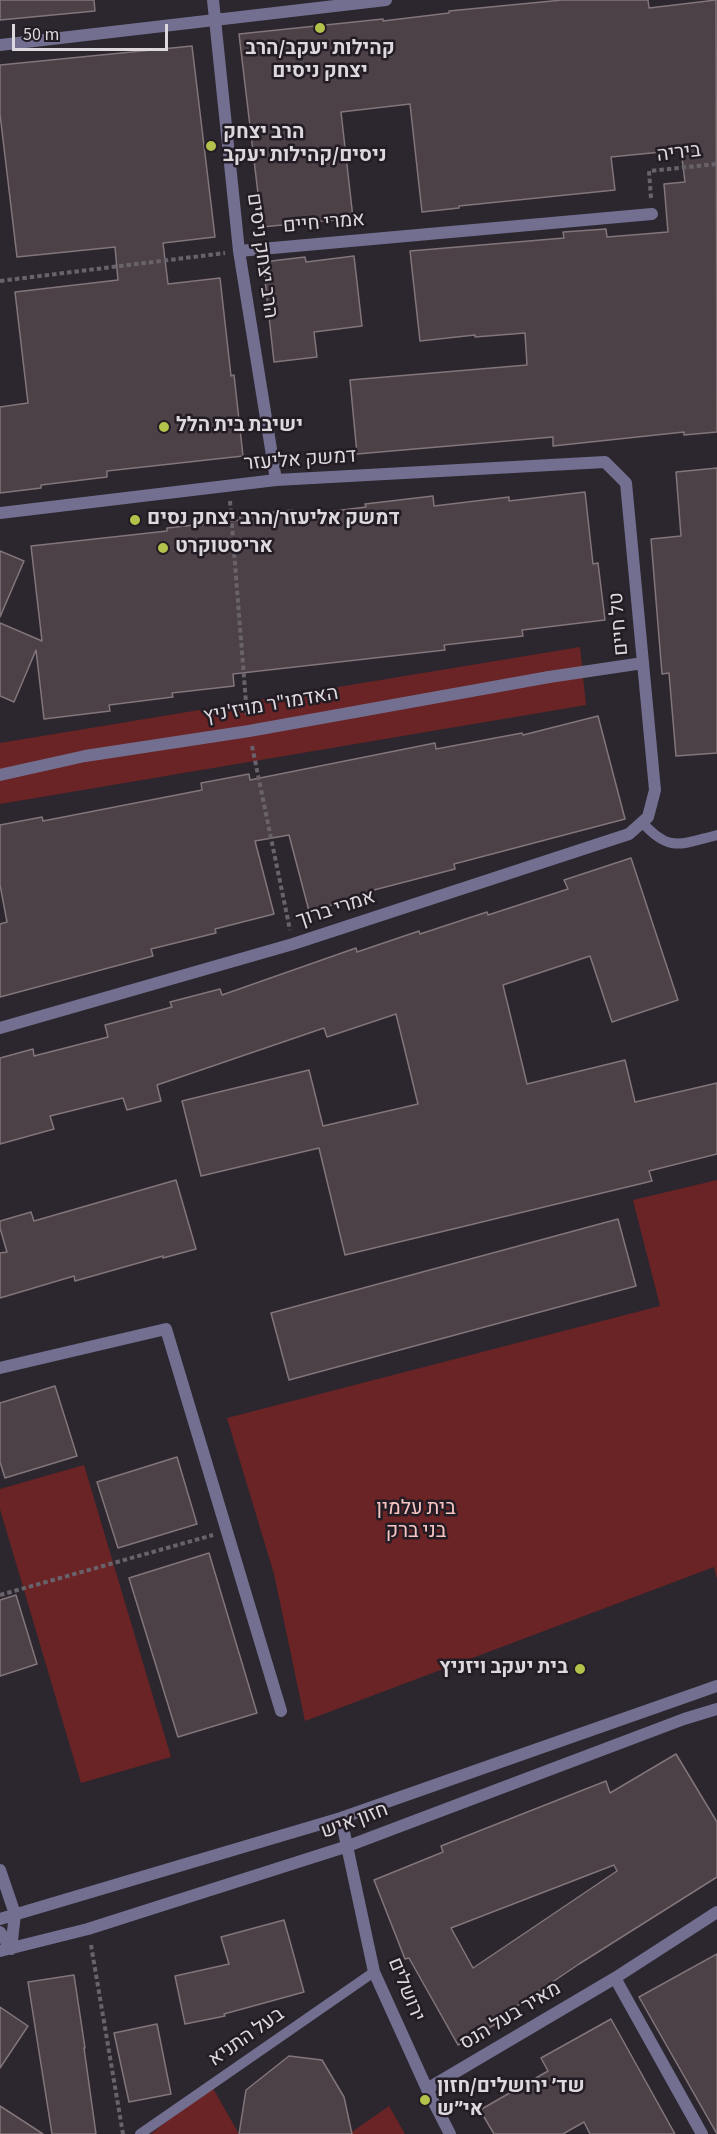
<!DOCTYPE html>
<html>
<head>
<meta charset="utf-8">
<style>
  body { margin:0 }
  #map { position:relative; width:717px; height:2134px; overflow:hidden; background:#2c262e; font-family:"Source Sans 3",sans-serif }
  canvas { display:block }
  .scale { position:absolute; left:12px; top:24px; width:156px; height:27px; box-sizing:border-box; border:3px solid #dcd8dd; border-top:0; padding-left:8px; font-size:18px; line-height:21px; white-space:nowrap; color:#dcd8dd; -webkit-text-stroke:4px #231c24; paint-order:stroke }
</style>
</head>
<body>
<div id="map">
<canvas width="717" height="2134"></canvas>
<div class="scale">50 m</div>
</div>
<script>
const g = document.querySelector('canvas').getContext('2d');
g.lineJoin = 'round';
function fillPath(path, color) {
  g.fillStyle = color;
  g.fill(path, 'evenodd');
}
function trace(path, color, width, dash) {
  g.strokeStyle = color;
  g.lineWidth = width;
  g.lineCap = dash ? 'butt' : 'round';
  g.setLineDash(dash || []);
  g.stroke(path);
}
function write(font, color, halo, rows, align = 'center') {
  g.font = font + ' "Source Sans 3",Heebo,sans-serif';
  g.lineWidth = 5;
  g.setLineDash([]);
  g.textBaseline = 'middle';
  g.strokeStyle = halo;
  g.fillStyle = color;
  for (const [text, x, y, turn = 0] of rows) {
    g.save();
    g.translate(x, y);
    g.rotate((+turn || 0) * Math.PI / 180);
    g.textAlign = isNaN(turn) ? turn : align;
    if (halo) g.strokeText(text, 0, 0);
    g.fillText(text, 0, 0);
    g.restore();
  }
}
fillPath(new Path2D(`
  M 580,647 L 586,705 L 0,804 L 0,743 Z
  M 717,1180 L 717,1579 L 714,1567 L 305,1721 L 274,1574 L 227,1418 L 660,1306 L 633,1200 Z
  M 84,1465 L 171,1757 L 81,1783 L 0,1509 L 0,1489 Z
  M 211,2085 L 239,2134 L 151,2134 Z
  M 389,2106 L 405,2134 L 349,2134 Z`), '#6b2425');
const building = new Path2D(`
  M 0,0 L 94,0 L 95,11 L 0,20 Z
  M 562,0 L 648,0 L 649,8 L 716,0 L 717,432 L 684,435 L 684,432 L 553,446 L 553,437 L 357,454 L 350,380 L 527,365 L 525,333 L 475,337 L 475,335 L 420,341 L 410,251 L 564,238 L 563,232 L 606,229 L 607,237 L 668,232 L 664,184 L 685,182 L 681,150 L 611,157 L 615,190 L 459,206 L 459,208 L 422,212 L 410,104 L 341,112 L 353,218 L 262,227 L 239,34 L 383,19 L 383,21 L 449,13 L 449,11 Z
  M 192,46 L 215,237 L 163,243 L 168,284 L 220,278 L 231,376 L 234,375 L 243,456 L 107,471 L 107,477 L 41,485 L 41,488 L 0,493 L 0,407 L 28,403 L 15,292 L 118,280 L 115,247 L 17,257 L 0,114 L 0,65 Z
  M 354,256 L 362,326 L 314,332 L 317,357 L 274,362 L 263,262 L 305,257 L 306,262 Z
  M 717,468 L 717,753 L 676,756 L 669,673 L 662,674 L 651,539 L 681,536 L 676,472 Z
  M 585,492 L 593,564 L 598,563 L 605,620 L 522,630 L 523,636 L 444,645 L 445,650 L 233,674 L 234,686 L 172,693 L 173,697 L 109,705 L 110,711 L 44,719 L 36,650 L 14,702 L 0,696 L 0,623 L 42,641 L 31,546 L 167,531 L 167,528 L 240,520 L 240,516 L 293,510 L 294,516 L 366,507 L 365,504 L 433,496 L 434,506 L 509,497 L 509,501 Z
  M 0,551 L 24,561 L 0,617 Z
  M 598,716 L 625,819 L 454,864 L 455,869 L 370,891 L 371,895 L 309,911 L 289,835 L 255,841 L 274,914 L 215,929 L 216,933 L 151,949 L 153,956 L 0,997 L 0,924 L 7,922 L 0,885 L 0,825 L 42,817 L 43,821 L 202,790 L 201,783 L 249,774 L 250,780 L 435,743 L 436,749 L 522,733 L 523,735 Z
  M 631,858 L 678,1000 L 612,1022 L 590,956 L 503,985 L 527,1084 L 625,1060 L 635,1102 L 717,1083 L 717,1154 L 649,1171 L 652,1181 L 345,1255 L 319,1148 L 201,1176 L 182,1101 L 309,1070 L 323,1126 L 418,1104 L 396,1014 L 327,1037 L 324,1028 L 157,1085 L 161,1101 L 127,1110 L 123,1098 L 50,1116 L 54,1129 L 0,1144 L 0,1058 L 33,1049 L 34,1056 L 108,1037 L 105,1025 L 172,1007 L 170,1002 L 220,989 L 222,995 L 356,948 L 357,952 L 419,931 L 420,934 L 487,912 L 488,915 L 568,889 L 564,880 Z
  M 176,1180 L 196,1249 L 163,1258 L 163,1256 L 75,1281 L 74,1276 L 0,1298 L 0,1253 L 7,1252 L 0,1228 L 0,1221 L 31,1212 L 34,1221 Z
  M 618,1219 L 636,1286 L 289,1380 L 271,1313 Z
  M 55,1386 L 77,1456 L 5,1478 L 0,1462 L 0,1403 Z
  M 177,1457 L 197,1524 L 118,1548 L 97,1482 Z
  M 209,1553 L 257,1713 L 178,1737 L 129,1578 Z
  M 16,1595 L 37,1664 L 0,1676 L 0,1600 Z
  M 676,1754 L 717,1822 L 717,1877 L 579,1964 L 501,2017 L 503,2020 L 458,2045 L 409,1958 L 405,1959 L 374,1880 L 443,1852 L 441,1846 L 606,1781 L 610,1793 ZM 614,1865 L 617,1871 L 473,1968 L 451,1928 Z
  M 284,1920 L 304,1992 L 224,2014 L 225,2016 L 185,2024 L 175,1976 L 229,1964 L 221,1937 Z
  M 717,1954 L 717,2134 L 639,1997 Z
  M 74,1975 L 85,2048 L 84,2048 L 96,2134 L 52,2134 L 28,1982 Z
  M 0,2007 L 28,2026 L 0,2068 Z
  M 611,2019 L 675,2134 L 590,2134 L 584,2122 L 563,2134 L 494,2134 L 480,2110 L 548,2071 L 541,2058 Z
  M 157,2024 L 171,2094 L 129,2102 L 114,2033 Z
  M 289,2056 L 322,2060 L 344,2097 L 352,2134 L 239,2134 L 246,2090 Z
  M 0,2106 L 43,2134 L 0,2134 Z`);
fillPath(building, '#4c4146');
trace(building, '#82767b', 1.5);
trace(new Path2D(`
  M 651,198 L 649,171 L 717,164
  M 0,281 L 225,253
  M 230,501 L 247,715
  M 252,746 L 290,930
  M 0,1595 L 213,1535
  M 91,1945 L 123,2134`), '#68636a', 4, [4.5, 3]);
trace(new Path2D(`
  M 642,822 C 669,853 681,844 717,835
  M 140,2134 L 374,1972`), '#726f90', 10);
trace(new Path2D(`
  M 0,775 L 85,756 L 249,731 L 549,677`), '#726f90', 12);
trace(new Path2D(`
  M 213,0 L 239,251 L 276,480
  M 0,45 L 386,0
  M 239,251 L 652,214
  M 0,513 L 276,480 L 605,462 L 626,483 L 655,790 L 648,817 L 629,834 L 293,944 L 0,1028
  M 549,677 L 643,663
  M 0,1368 L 166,1329 L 281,1711
  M 615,1978 L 702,2134
  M 427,2089 L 615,1978 L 717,1912`), '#726f90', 12);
trace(new Path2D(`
  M 341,1818 L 374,1972 L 427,2089 L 450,2134
  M 0,1870 L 15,1914 L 11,1949
  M 0,1919 L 341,1818 L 717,1686
  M 0,1932 L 11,1949
  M 0,1951 L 88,1929 L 348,1846 L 684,1719 L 717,1709`), '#726f90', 12);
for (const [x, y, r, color] of [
  [320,28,6,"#b3c24b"],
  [211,146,6,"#b3c24b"],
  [164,427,6,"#b3c24b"],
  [135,520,6,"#b3c24b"],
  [163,548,6,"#b3c24b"],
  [580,1669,6,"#b3c24b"],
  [425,2100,6,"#b3c24b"]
]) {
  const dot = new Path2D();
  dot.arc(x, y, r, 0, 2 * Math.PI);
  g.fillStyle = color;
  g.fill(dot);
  trace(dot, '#231c24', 2);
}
write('bold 20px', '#dcd8dd', '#231c24', [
  ["קהילות יעקב/הרב",320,50,"center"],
  ["יצחק ניסים",320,73,"center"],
  ["הרב יצחק",223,134],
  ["ניסים/קהילות יעקב",223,157],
  ["ישיבת בית הלל",176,427],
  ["דמשק אליעזר/הרב יצחק נסים",147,520],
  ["אריסטוקרט",175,548],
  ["בית יעקב ויזניץ",568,1669,"right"],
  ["שד׳ ירושלים/חזון",437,2088],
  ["אי״ש",437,2111]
], 'left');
write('20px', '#dcd8dd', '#231c24', [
  ["ביריה",679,154,-7],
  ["אמרי חיים",324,224,-5],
  ["הרב יצחק ניסים",261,256,82],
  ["דמשק אליעזר",300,461,-4],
  ["טל חיים",620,624,-95],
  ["האדמו\"ר מויז'ניץ",271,706,-10],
  ["אמרי ברוך",336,910,-18],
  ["חזון איש",355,1822,-20],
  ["ירושלים",405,1990,68],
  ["מאיר בעל הנס",511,2017,-31],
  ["בעל התניא",247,2038,-35]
]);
write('20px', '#f6c4c1', '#231c24', [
  ["בית עלמין",416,1510],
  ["בני ברק",416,1533]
]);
</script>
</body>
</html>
